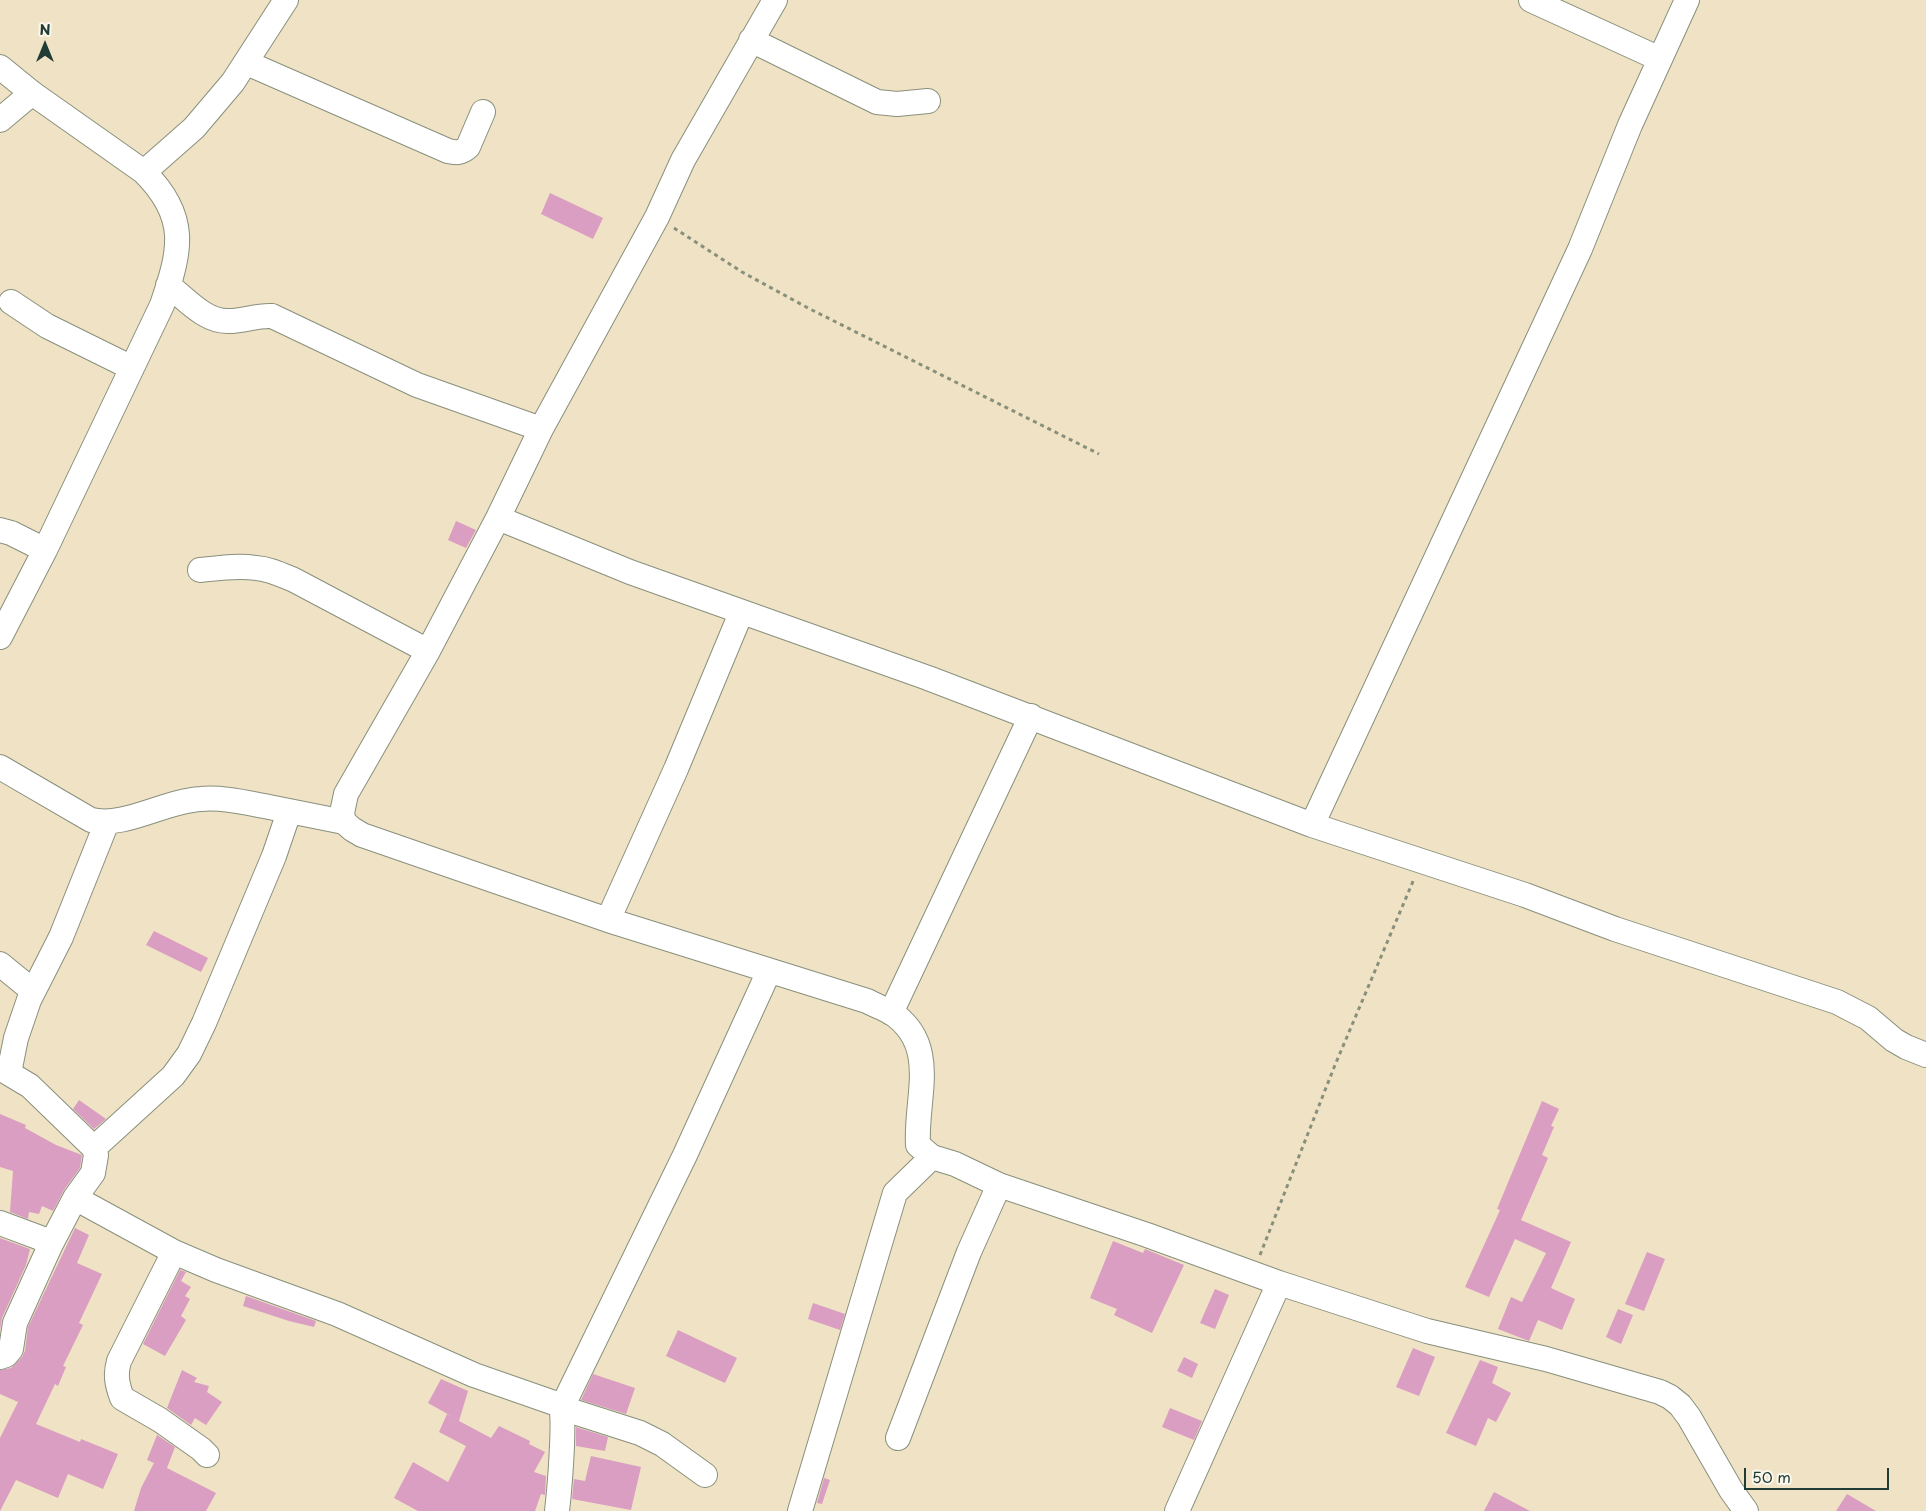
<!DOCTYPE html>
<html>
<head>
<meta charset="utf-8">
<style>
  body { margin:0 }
  #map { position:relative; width:1926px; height:1511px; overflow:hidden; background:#f0e2c5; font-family:"Playpen Sans",sans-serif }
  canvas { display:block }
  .north { position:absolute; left:20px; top:20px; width:50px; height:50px; -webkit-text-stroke:4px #fbf7ec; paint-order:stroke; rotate:0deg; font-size:14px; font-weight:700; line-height:20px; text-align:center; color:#1f3d34 }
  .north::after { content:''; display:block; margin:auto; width:18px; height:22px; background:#1f3d34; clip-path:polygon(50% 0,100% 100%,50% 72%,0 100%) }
  .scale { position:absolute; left:1744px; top:1468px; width:145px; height:22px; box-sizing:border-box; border:2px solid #1f3d34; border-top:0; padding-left:6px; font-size:15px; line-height:18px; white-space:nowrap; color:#1f3d34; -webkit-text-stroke:4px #fbf7ec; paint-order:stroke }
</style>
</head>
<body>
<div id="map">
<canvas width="1926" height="1511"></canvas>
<div class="north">N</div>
<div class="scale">50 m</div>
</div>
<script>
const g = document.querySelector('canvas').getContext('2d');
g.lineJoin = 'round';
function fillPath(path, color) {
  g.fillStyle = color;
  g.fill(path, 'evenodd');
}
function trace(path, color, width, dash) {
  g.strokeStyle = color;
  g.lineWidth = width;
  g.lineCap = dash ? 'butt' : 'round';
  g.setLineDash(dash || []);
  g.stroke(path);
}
fillPath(new Path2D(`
  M 550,193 L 603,218 L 593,239 L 541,214 Z
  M 456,521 L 476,530 L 466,548 L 448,540 Z
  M 154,931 L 208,958 L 201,972 L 146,945 Z
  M 79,1100 L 106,1119 L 94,1129 L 73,1109 Z
  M 1542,1101 L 1559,1109 L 1551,1126 L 1554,1127 L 1542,1155 L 1548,1158 L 1521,1220 L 1571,1242 L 1551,1288 L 1575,1299 L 1562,1330 L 1538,1320 L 1529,1341 L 1498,1329 L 1511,1297 L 1522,1302 L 1546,1253 L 1515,1239 L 1489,1297 L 1465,1287 L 1500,1210 L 1497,1209 Z
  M 0,1114 L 26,1125 L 25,1128 L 56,1145 L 82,1155 L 80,1168 L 64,1190 L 53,1211 L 42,1206 L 39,1214 L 29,1212 L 28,1219 L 10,1212 L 13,1171 L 0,1167 Z
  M 75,1228 L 89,1235 L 77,1263 L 102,1274 L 79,1323 L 83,1325 L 63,1366 L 66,1367 L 58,1386 L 55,1384 L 36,1424 L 80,1442 L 81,1439 L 118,1454 L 103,1489 L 68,1474 L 58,1498 L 16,1480 L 0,1511 L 0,1438 L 18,1402 L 0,1394 L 0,1370 L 11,1368 L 22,1357 L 25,1351 L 28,1327 Z
  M 0,1238 L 30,1249 L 26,1265 L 2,1318 L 0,1330 Z
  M 1113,1241 L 1143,1253 L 1145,1249 L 1184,1265 L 1152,1333 L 1114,1315 L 1117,1309 L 1090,1298 Z
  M 1647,1252 L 1665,1259 L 1644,1311 L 1625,1304 Z
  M 180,1270 L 186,1272 L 181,1281 L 191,1287 L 185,1296 L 190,1299 L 181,1316 L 186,1320 L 165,1356 L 143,1344 Z
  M 1215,1289 L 1229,1295 L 1215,1329 L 1200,1323 Z
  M 246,1296 L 316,1321 L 314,1327 L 289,1321 L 243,1306 Z
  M 813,1303 L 845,1314 L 840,1330 L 808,1319 Z
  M 1618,1309 L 1633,1315 L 1621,1344 L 1606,1337 Z
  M 678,1330 L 737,1358 L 725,1383 L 666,1356 Z
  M 1413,1348 L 1435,1357 L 1419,1396 L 1396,1387 Z
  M 1184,1357 L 1198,1364 L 1192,1378 L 1177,1371 Z
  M 1480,1360 L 1498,1367 L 1492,1383 L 1511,1393 L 1496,1422 L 1488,1418 L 1476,1446 L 1446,1433 Z
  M 182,1370 L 197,1378 L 194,1382 L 209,1386 L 207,1392 L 222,1402 L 206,1425 L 195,1418 L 191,1425 L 167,1408 Z
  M 593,1374 L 635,1388 L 626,1414 L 581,1400 Z
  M 441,1379 L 468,1391 L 459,1421 L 491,1438 L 499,1426 L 530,1441 L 529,1444 L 545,1452 L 534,1472 L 546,1476 L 545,1495 L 541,1494 L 535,1511 L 418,1511 L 394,1498 L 413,1462 L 448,1482 L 466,1446 L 439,1432 L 447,1414 L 453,1417 L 428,1403 Z
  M 1170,1408 L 1202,1421 L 1194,1440 L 1162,1427 Z
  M 576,1427 L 608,1437 L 605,1451 L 576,1446 Z
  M 157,1435 L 175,1447 L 167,1468 L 216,1493 L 206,1511 L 134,1511 L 141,1488 L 154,1463 L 147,1460 Z
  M 591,1456 L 641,1467 L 631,1510 L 572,1499 L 574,1479 L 585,1481 Z
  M 824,1478 L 830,1480 L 822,1504 L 817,1503 Z
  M 1494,1492 L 1530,1511 L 1484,1511 Z
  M 1847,1494 L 1876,1511 L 1836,1511 Z`), '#d99ec1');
const minor = new Path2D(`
  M 775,0 L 683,160 L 657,217 L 541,429 L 498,518 L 428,651 L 346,794 L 342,813 L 344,822 L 352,829 L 362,835 L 608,920 L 867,1001 C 875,1005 884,1009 892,1013 C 940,1046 915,1098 918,1145 L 932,1157 L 955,1164 L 999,1185 L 1147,1235 L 1279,1283 L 1427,1331 L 1546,1359 L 1660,1392 L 1670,1397 L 1680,1405 L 1689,1417 L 1731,1490 L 1746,1511
  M 1531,0 L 1660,59
  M 751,40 L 877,102 L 897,104 L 928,101
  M 247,63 L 448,151 C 457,153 461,153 468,147 L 483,112
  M 0,67 L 32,93 L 144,172 C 189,217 181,250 162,305 L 45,550 L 0,637
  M 0,120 L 32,93
  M 144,172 L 194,128 L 233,82 L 286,0
  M 168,285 C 186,299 205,322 229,321 C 244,321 257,315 272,316 L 417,385 L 541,429
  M 11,302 L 47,326 L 132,368
  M 498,518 L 630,572 L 928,678 L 1312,825 L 1525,895 L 1615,929 L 1837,1002 L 1868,1018 L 1894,1040 L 1906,1047 L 1926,1055
  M 0,530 L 11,533 L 45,550
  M 200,570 C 219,568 238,565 256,568 C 270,569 282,575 294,580 L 428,651
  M 0,767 L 91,820 C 125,828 164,801 201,799 C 223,797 247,803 269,807 C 294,812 319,817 344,822
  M 1312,825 L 1580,249 L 1630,125 L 1687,0
  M 608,920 L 676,769 L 741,613
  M 0,964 L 33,991
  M 891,1013 L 1031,716
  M 0,1068 L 30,1086 L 94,1148 L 96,1155 L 93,1173 L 75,1198 L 50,1246 L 15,1323 L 11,1349 L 6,1355 L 0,1357
  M 9,1073 L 16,1038 L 29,1000 L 61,937 L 107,822
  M 94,1148 L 173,1076 L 189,1054 L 204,1023 L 274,856 L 289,812
  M 75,1198 L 174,1252 L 216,1270 L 337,1314 L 474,1375 L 560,1405
  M 0,1223 L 43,1239 L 50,1246
  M 174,1252 L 119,1361 C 115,1375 117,1384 122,1398 L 160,1420 L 201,1449 L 207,1455
  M 562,1408 L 640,1433 L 662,1444 L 705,1475
  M 898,1438 L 969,1252 L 999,1185
  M 557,1511 C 559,1494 566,1417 560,1405 L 566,1399 L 685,1155 L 769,971
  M 800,1511 L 895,1193 L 932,1157
  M 1177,1511 L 1279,1283`);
trace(minor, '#88907c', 26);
trace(new Path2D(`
  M 674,228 L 742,272 L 808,308 L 1099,454
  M 1260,1255 L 1335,1065 L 1414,879`), '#88907c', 3, [4, 4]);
trace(minor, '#fff', 24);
</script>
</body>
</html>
